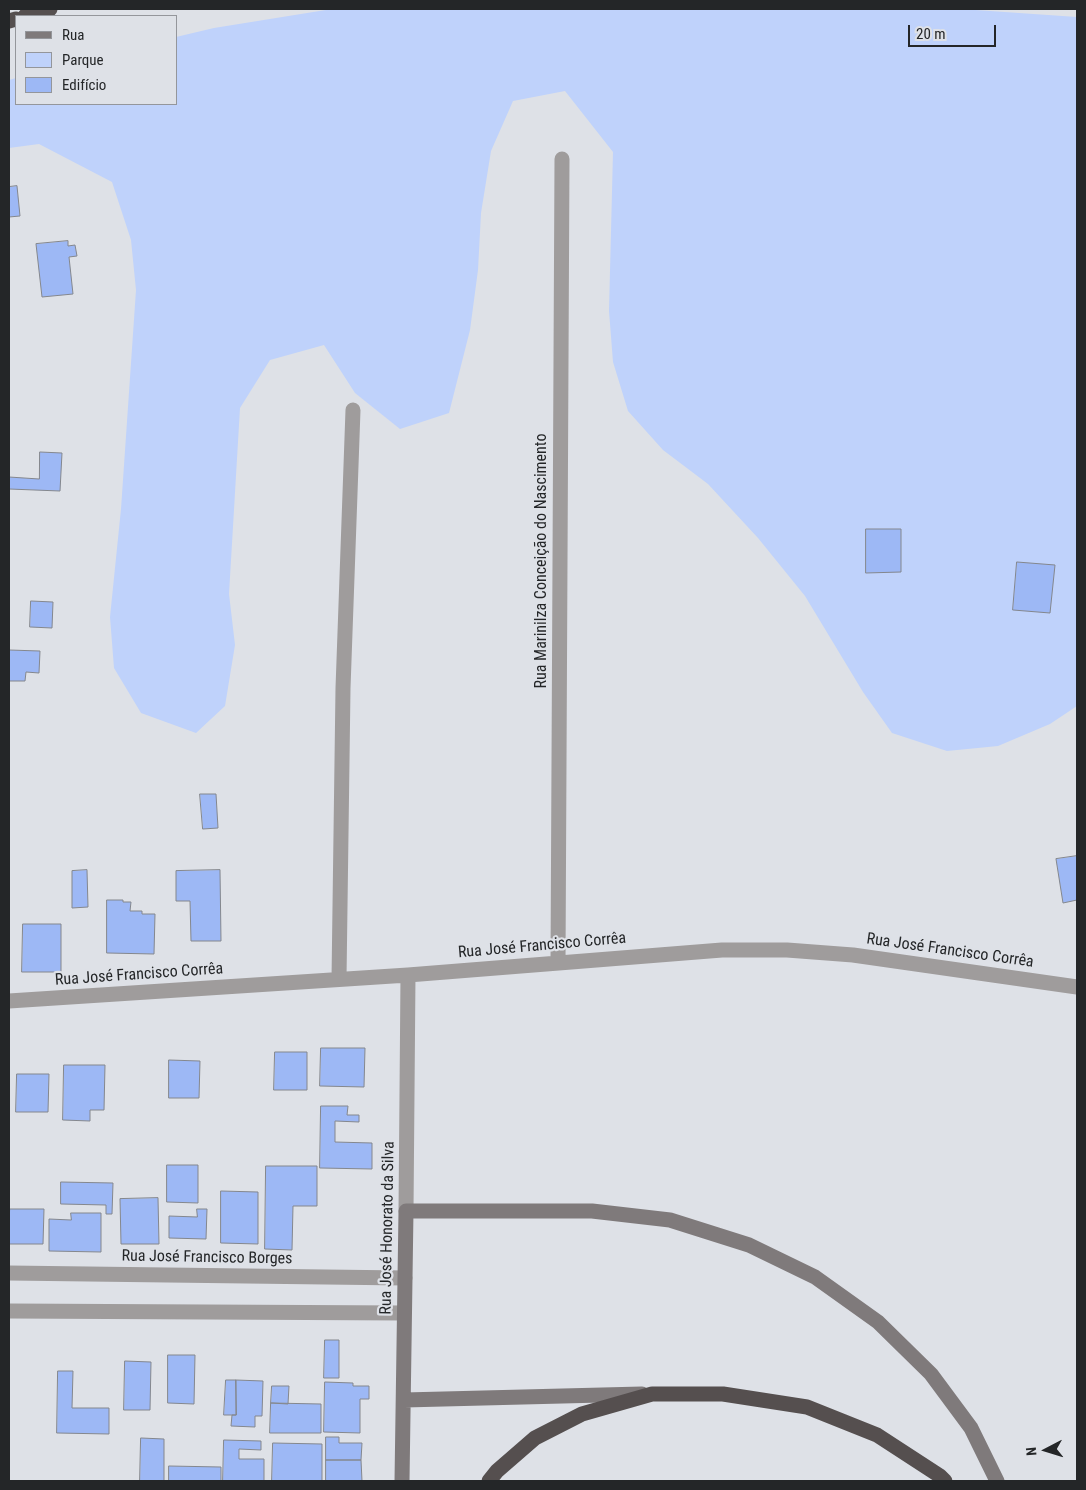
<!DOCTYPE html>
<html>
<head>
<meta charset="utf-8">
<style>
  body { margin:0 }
  #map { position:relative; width:1086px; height:1490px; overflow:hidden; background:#dee1e7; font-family:"Roboto Condensed",sans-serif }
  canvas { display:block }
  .frame { position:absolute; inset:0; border:10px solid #242628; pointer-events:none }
  .legend { position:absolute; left:15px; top:15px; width:162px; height:90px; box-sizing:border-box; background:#dee1e7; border:1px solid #94969b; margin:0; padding:6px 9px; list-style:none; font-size:15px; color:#242628 }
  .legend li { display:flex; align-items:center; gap:10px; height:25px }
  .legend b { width:25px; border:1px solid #94969b }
  .north { position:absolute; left:1021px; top:1425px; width:50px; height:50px; -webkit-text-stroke:4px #dee1e7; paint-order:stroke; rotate:265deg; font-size:14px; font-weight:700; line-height:20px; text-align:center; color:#242628 }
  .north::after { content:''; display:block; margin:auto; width:18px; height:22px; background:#242628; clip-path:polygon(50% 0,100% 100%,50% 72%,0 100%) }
  .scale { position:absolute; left:908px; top:25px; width:88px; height:22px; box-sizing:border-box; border:2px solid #242628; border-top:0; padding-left:6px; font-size:15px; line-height:18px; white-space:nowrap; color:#242628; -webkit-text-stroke:4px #dee1e7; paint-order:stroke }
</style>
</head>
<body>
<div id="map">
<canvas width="1086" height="1490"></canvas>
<div class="frame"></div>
<ul class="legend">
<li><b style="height:6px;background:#7f7a7b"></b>Rua</li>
<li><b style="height:14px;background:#bfd2fb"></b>Parque</li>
<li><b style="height:14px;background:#9db8f5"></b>Edifício</li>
</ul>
<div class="north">N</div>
<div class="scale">20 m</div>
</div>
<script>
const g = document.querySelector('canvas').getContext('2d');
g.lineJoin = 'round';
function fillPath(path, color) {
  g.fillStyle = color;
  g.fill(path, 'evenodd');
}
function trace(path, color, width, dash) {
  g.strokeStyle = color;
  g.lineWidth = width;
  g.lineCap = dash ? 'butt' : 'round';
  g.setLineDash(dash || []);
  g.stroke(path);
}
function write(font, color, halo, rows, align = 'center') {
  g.font = font + ' "Roboto Condensed",sans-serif';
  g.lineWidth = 4.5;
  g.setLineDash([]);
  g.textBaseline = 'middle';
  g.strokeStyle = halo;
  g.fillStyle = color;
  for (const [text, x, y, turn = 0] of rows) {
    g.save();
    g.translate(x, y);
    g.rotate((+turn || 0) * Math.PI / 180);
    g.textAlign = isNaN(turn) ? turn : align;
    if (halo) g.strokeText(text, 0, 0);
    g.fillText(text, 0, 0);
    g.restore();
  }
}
fillPath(new Path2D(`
  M 332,9 L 961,9 L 1077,17 L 1077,706 L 1050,724 L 998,746 L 947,751 L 892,733 L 863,692 L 805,596 L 758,538 L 708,484 L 663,450 L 628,411 L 613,362 L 609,311 L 613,152 L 565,91 L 513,101 L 491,151 L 481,213 L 478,270 L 470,330 L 449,413 L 400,429 L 355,393 L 324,345 L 270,360 L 240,408 L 229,594 L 235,645 L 225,706 L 196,733 L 141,713 L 114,668 L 110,617 L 121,509 L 136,290 L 131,240 L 112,182 L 39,144 L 9,148 L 9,80 L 16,78 L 16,104 L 176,104 L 176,37 L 214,28 Z`), '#bfd2fb');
const building = new Path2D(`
  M 17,186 L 20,216 L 9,217 L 9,187 Z
  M 68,241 L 68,246 L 75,245 L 77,256 L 69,257 L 73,294 L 42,297 L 36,244 Z
  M 40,452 L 62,453 L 60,491 L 9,489 L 9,477 L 39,479 Z
  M 866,529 L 901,529 L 901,572 L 866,573 Z
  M 1017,562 L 1055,565 L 1050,613 L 1013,610 Z
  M 31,601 L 53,602 L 52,628 L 30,627 Z
  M 9,650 L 40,651 L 39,673 L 26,672 L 25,681 L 9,681 Z
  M 200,794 L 216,794 L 218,828 L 203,829 Z
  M 1077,856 L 1077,900 L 1063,903 L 1056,859 Z
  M 87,870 L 88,907 L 72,908 L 72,871 Z
  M 220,870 L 221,941 L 191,941 L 190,901 L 176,901 L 176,871 Z
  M 107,900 L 123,900 L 123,902 L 131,902 L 130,911 L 142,911 L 142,914 L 155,914 L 154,954 L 107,953 Z
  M 23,924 L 61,924 L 61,972 L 22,972 Z
  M 321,1048 L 365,1048 L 364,1087 L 320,1086 Z
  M 275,1052 L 307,1052 L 307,1090 L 274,1090 Z
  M 169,1060 L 200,1061 L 199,1098 L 169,1098 Z
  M 64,1065 L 105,1065 L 104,1110 L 90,1110 L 90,1121 L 63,1120 Z
  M 17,1074 L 49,1074 L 48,1112 L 16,1112 Z
  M 321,1106 L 348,1106 L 347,1115 L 359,1115 L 359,1122 L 335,1121 L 335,1142 L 372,1143 L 372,1169 L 320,1168 Z
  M 167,1165 L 198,1165 L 198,1203 L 167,1202 Z
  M 266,1166 L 317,1166 L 317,1206 L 293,1206 L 292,1250 L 265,1249 Z
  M 61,1182 L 113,1183 L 112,1214 L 106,1214 L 106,1205 L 61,1204 Z
  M 221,1191 L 258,1192 L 258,1244 L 221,1243 Z
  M 158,1198 L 159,1244 L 121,1244 L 120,1199 Z
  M 10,1209 L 44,1209 L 43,1244 L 9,1244 Z
  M 197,1209 L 207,1209 L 206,1239 L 169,1238 L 169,1216 L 197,1217 Z
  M 71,1213 L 101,1213 L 101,1252 L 49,1251 L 49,1219 L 71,1220 Z
  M 325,1340 L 339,1340 L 339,1378 L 324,1378 Z
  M 168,1355 L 195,1355 L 194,1404 L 168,1403 Z
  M 125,1361 L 151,1362 L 150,1410 L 124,1410 Z
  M 58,1371 L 73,1371 L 72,1408 L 109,1408 L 109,1434 L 57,1433 Z
  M 226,1380 L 236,1380 L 236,1415 L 224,1415 Z
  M 236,1380 L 263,1381 L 262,1416 L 255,1416 L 255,1427 L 231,1426 L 232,1415 L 236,1415 Z
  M 325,1382 L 353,1383 L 353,1386 L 369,1386 L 369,1399 L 360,1399 L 360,1433 L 324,1432 Z
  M 272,1386 L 289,1386 L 288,1404 L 271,1403 Z
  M 271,1403 L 321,1404 L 321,1433 L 270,1433 Z
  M 326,1437 L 339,1437 L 339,1443 L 362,1443 L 361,1460 L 326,1460 Z
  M 141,1438 L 164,1439 L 164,1481 L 140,1481 Z
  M 224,1440 L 261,1441 L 261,1450 L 239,1449 L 239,1459 L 264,1459 L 264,1481 L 223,1481 Z
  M 273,1443 L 322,1444 L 322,1481 L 272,1481 Z
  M 326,1460 L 361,1460 L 362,1481 L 326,1481 Z
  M 169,1466 L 221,1467 L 221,1481 L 169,1481 Z`);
fillPath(building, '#9db8f5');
trace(building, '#84878d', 1);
trace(new Path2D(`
  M 558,962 L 562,159
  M 339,979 L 343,688 L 353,410
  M 9,1001 L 408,975 L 722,950 L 787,950 L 853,955 L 1077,987
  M 406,1211 L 408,975
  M 9,1273 L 405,1278
  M 9,1311 L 404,1313`), '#9f9c9c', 15);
trace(new Path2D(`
  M 404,1400 L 642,1394
  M 402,1481 L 406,1211 L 592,1211 L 670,1220 L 749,1245 L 815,1277 L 878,1322 L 931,1374 L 971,1428 L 997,1481`), '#7f7a7b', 15);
trace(new Path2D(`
  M 25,16 L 50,9
  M 9,21 L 16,19
  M 489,1481 L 497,1471 L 535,1438 L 582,1414 L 652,1394 L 723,1394 L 807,1407 L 877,1435 L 940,1476 L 945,1481`), '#554f4f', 15);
write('16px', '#242628', '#dee1e7', [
  ["Rua Marinilza Conceição do Nascimento",542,561,-90],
  ["Rua José Francisco Corrêa",542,946,-5],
  ["Rua José Francisco Corrêa",950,951,8],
  ["Rua José Francisco Corrêa",139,975,-4],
  ["Rua José Honorato da Silva",388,1228,-89],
  ["Rua José Francisco Borges",207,1258,1]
]);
</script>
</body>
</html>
